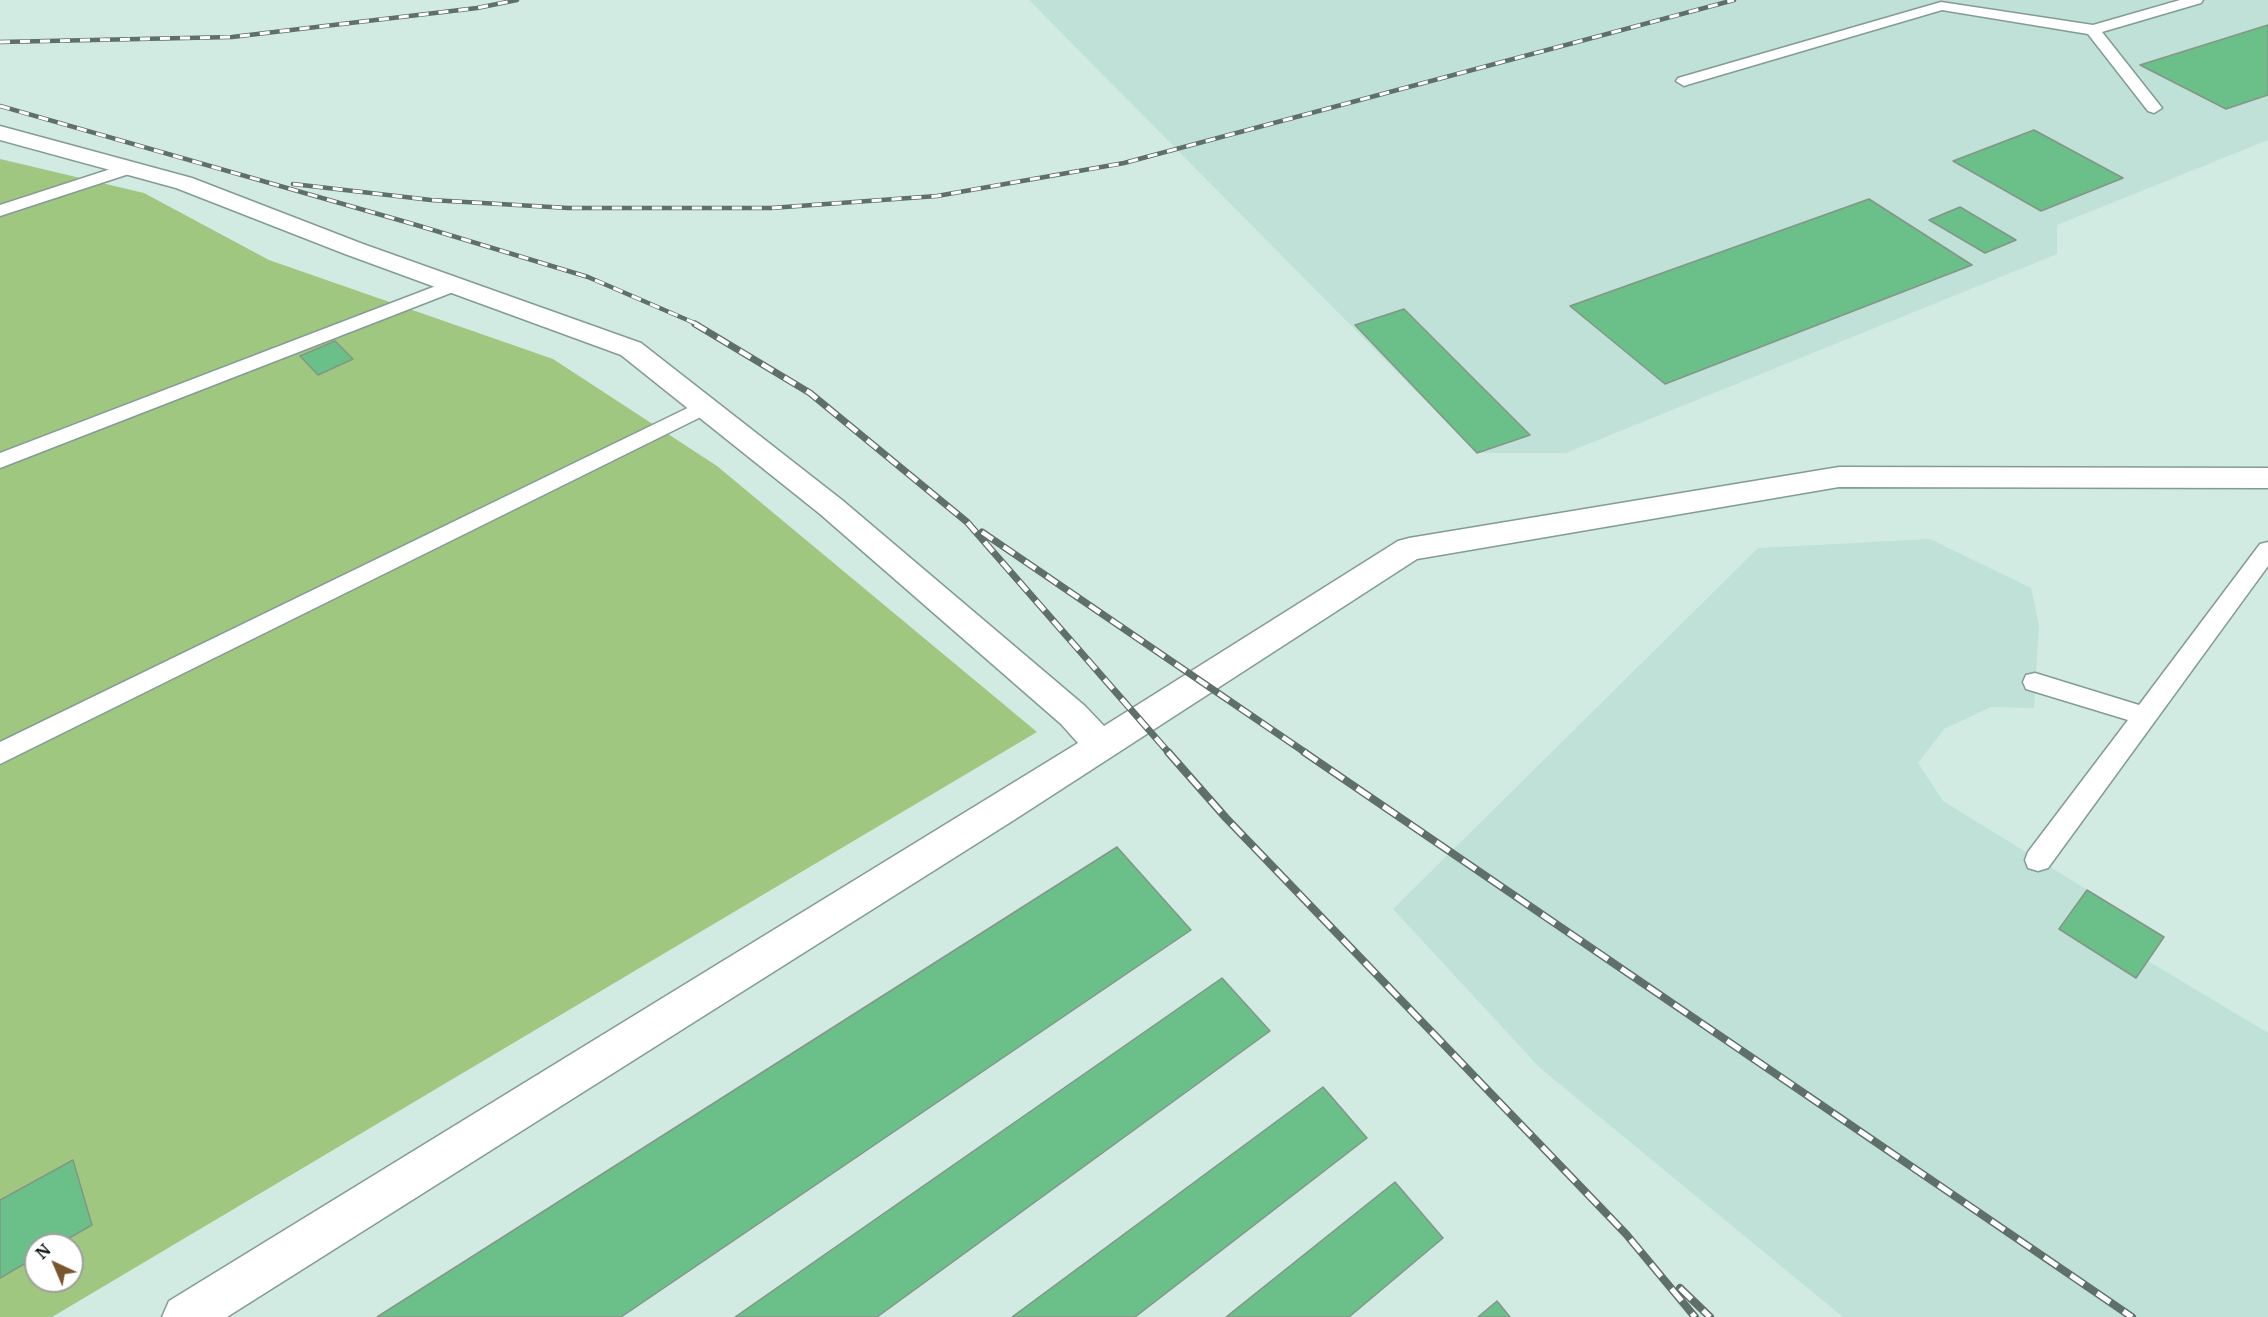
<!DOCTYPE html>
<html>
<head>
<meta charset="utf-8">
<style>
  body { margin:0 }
  #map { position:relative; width:2268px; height:1317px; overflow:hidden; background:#d1ebe3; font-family:Merriweather,serif }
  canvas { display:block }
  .north { position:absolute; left:24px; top:1233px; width:60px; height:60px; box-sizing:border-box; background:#fff; border:2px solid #9da09f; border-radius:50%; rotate:316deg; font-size:16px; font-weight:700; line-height:24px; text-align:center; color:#09120f }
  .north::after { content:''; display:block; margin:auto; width:21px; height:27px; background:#7a562f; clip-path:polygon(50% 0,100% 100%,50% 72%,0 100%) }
</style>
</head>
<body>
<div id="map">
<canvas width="2268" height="1317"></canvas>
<div class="north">N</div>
</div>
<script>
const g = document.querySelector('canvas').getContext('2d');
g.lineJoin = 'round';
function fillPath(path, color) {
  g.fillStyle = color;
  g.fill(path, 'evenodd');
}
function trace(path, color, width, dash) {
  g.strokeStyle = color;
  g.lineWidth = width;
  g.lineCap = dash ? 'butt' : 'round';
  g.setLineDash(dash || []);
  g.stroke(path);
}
fillPath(new Path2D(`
  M 1029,0 L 2268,0 L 2268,140 L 2057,225 L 2057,254 L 1566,453 L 1477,453 Z
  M 1930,539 L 2031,588 L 2039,624 L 2034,708 L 1991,707 L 1944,729 L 1918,763 L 1943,801 L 2164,937 L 2148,961 L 2268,1033 L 2268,1317 L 1843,1317 L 1540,1068 L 1393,909 L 1758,548 Z`), '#bfe1d7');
fillPath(new Path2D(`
  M 0,159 L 144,193 L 269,260 L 553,359 L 717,466 L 1037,732 L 52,1317 L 0,1317 ZM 36,1245 L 72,1245 L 72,1281 L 36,1281 Z`), '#a0c780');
const building = new Path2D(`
  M 2268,25 L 2268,95 L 2226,109 L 2140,65 Z
  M 2034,130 L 2123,178 L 2041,211 L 1953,161 Z
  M 1869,199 L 1972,265 L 1665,384 L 1570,306 Z
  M 1960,207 L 2016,240 L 1985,253 L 1929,220 Z
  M 1404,309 L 1530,435 L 1477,453 L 1355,325 Z
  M 335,341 L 353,359 L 318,375 L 300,356 Z
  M 1117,847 L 1191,930 L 621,1317 L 377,1317 Z
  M 2087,890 L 2164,937 L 2136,978 L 2059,929 Z
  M 1222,978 L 1270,1031 L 877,1317 L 735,1317 Z
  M 1323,1087 L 1367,1138 L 1135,1317 L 1012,1317 Z
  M 73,1160 L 92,1225 L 57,1245 L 36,1245 L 36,1257 L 0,1278 L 0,1200 Z
  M 1395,1182 L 1443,1238 L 1349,1317 L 1226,1317 Z
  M 1497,1301 L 1510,1317 L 1478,1317 Z`);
fillPath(building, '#6bbf88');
trace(building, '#839688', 1.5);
const service = new Path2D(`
  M 2180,0 L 2203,0 L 2201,3 L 2102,32 L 2162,108 L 2154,113 L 2148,111 L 2088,34 L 1942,10 L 1690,84 L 1684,86 L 1676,81 L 1678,78 L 1941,2 L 2093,25 Z
  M 129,163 L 135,164 L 137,168 L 135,172 L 0,216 L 0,205 Z
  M 454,279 L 461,281 L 463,285 L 461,289 L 0,468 L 0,453 Z
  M 704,400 L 711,402 L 714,407 L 711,412 L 0,764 L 0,742 Z
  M 2268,542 L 2268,566 L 2048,868 L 2038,871 L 2028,868 L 2025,860 L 2028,852 L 2128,720 L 2026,689 L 2023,682 L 2026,675 L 2035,673 L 2139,705 L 2260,544 Z`);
const minor = new Path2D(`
  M 0,126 L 192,178 L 363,244 L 641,343 L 842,500 L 1085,706 L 1104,726 L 1398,541 L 1409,538 L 1839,467 L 2268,468 L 2268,488 L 1839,487 L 1417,559 L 1014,820 L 227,1317 L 162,1317 L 169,1301 L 1078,743 L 1061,724 L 820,514 L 621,355 L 345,254 L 176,188 L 0,140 Z`);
trace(service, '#839b94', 3);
trace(minor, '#839b94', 3);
fillPath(service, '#fff');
fillPath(minor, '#fff');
const railFar2 = new Path2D(`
  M 0,42 L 232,37 L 477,8 L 517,0
  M 0,106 L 413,224 L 588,277 L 699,325
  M 293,184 L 431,200 L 568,208 L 771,208 L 937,196 L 1124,163 L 1734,0`);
const railFar1 = new Path2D(`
  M 695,324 L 810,393 L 967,522 L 1169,753
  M 982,532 L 1306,753`);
const rail = new Path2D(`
  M 1168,752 L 1226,818 L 1626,1234 L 1695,1317
  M 1304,752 L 2132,1317
  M 1680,1288 L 1710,1317`);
trace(railFar2, '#5f6f6a', 4.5);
trace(railFar1, '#5f6f6a', 7);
trace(rail, '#5f6f6a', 8);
trace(railFar2, '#fff', 3, [10]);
trace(railFar1, '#fff', 4.5, [13]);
trace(rail, '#fff', 5, [16]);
</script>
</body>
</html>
